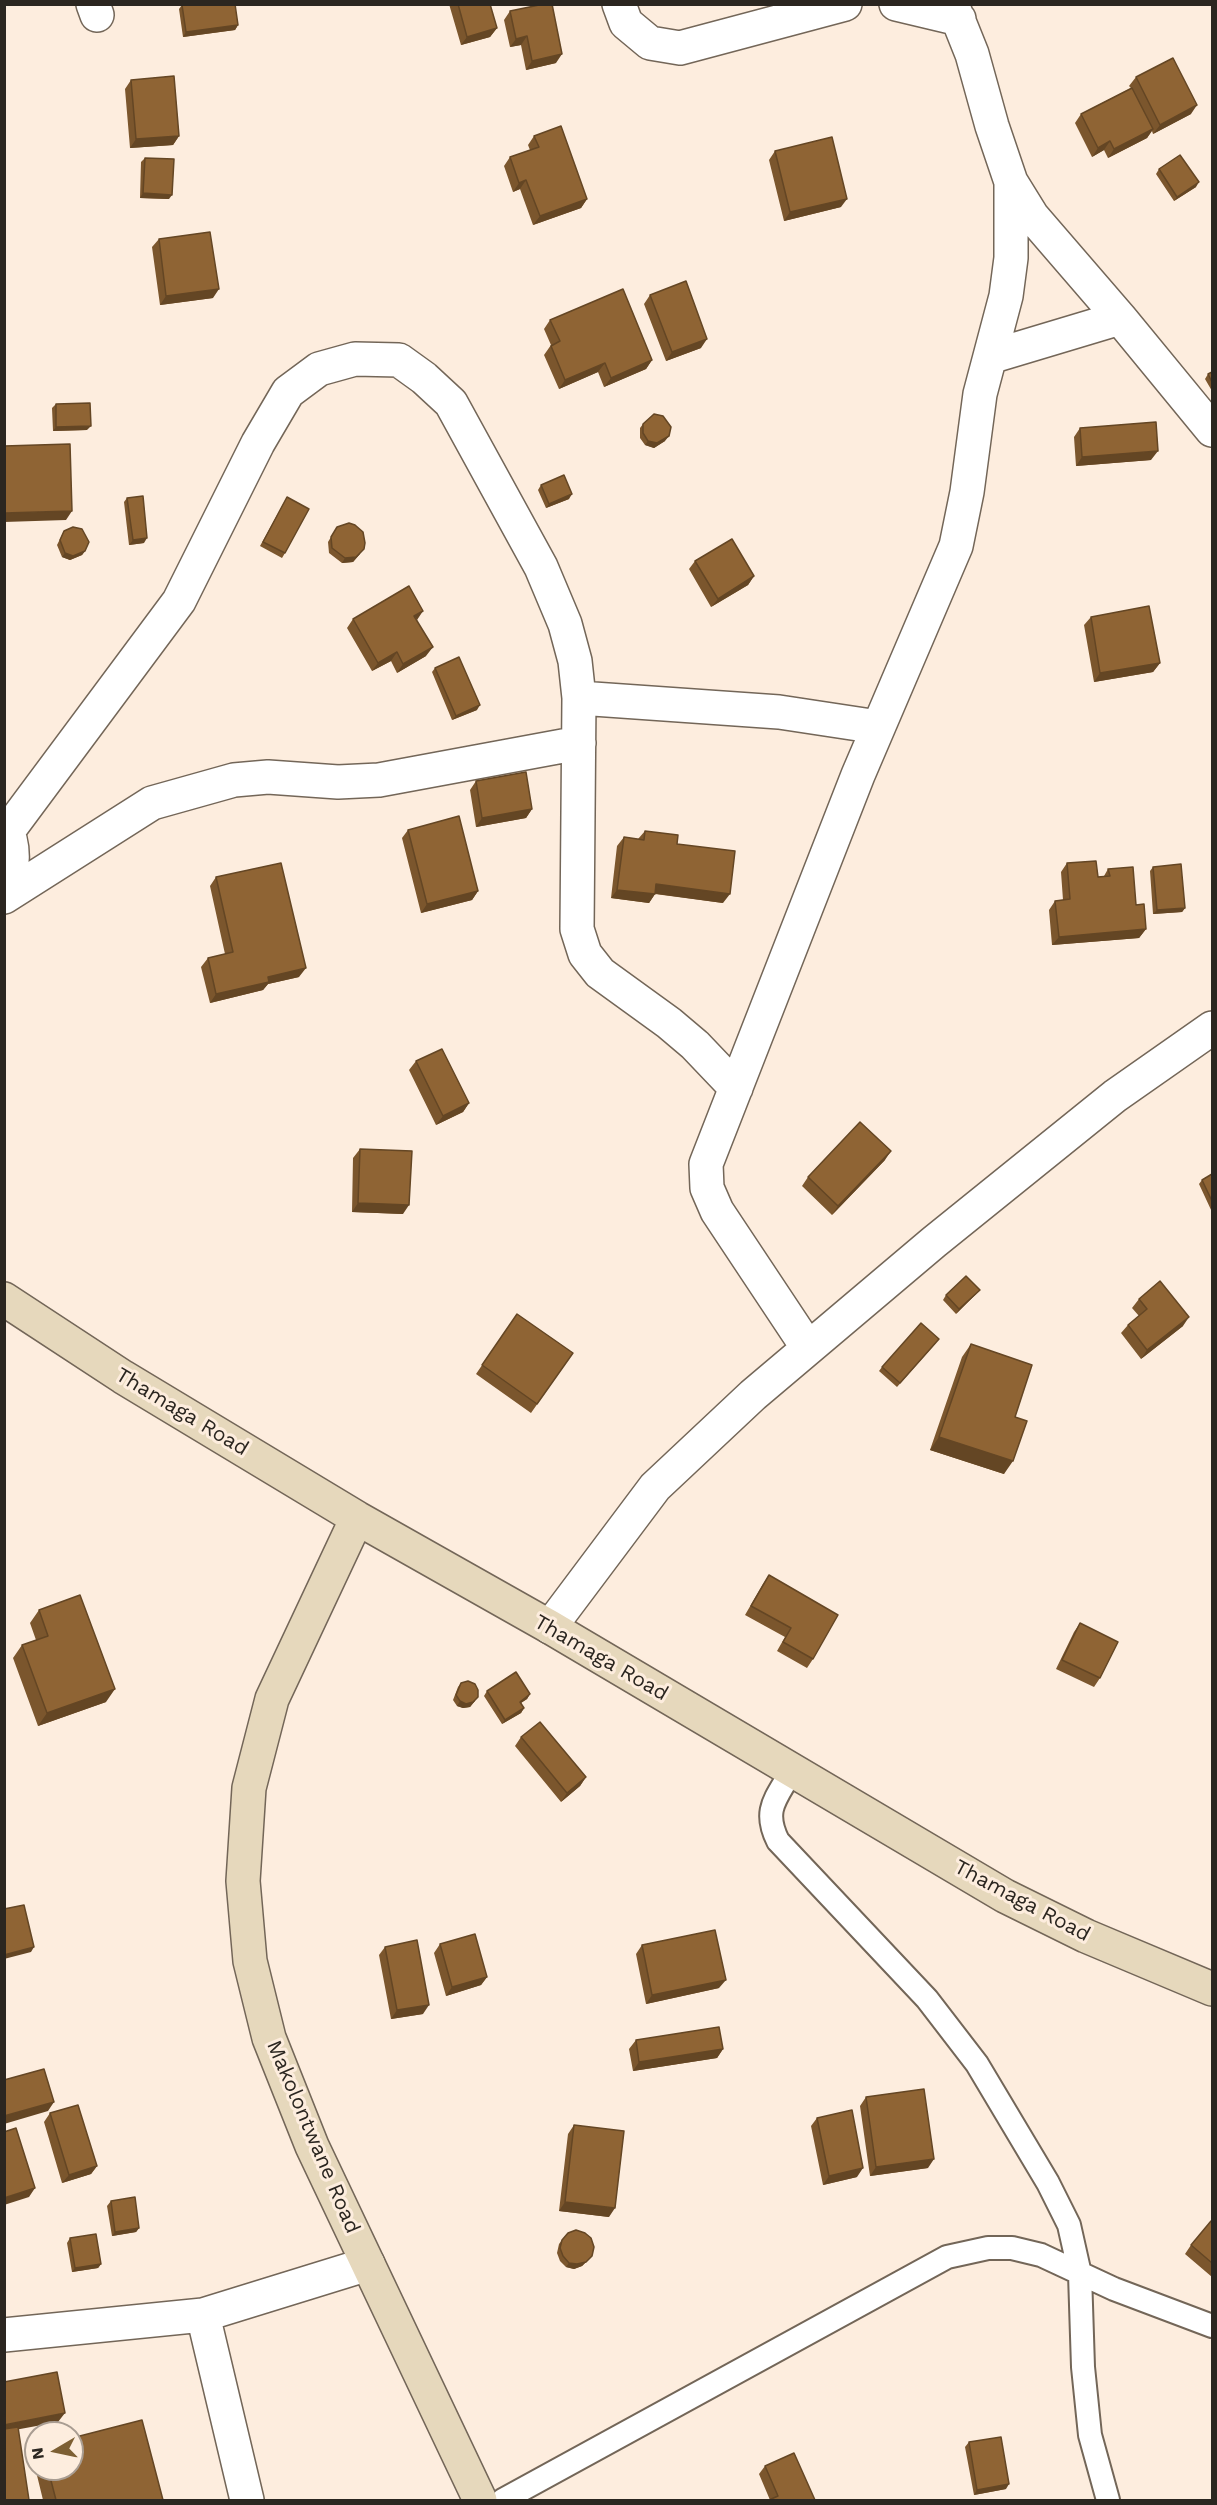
<!DOCTYPE html>
<html>
<head>
<meta charset="utf-8">
<style>
  body { margin:0 }
  #map { position:relative; width:1217px; height:2505px; overflow:hidden; background:#fdedde; font-family:"Work Sans",sans-serif }
  canvas { display:block }
  .frame { position:absolute; inset:0; border:6px solid #2b2620; pointer-events:none }
  .north { position:absolute; left:24px; top:2421px; width:60px; height:60px; box-sizing:border-box; background:#fdedde; border:2px solid #a99d92; border-radius:50%; rotate:261deg; font-size:16px; font-weight:700; line-height:24px; text-align:center; color:#2b2620 }
  .north::after { content:''; display:block; margin:auto; width:21px; height:27px; background:#7d5f33; clip-path:polygon(50% 0,100% 100%,50% 72%,0 100%) }
</style>
</head>
<body>
<div id="map">
<canvas width="1217" height="2505"></canvas>
<div class="frame"></div>
<div class="north">N</div>
</div>
<script>
const g = document.querySelector('canvas').getContext('2d');
g.lineJoin = 'round';
function trace(path, color, width, dash) {
  g.strokeStyle = color;
  g.lineWidth = width;
  g.lineCap = dash ? 'butt' : 'round';
  g.setLineDash(dash || []);
  g.stroke(path);
}
function fillPath(path, color) {
  g.fillStyle = color;
  g.fill(path, 'evenodd');
}
function write(font, color, halo, rows, align = 'center') {
  g.font = font + ' "Work Sans",sans-serif';
  g.lineWidth = 6;
  g.setLineDash([]);
  g.textBaseline = 'middle';
  g.strokeStyle = halo;
  g.fillStyle = color;
  for (const [text, x, y, turn = 0] of rows) {
    g.save();
    g.translate(x, y);
    g.rotate((+turn || 0) * Math.PI / 180);
    g.textAlign = isNaN(turn) ? turn : align;
    if (halo) g.strokeText(text, 0, 0);
    g.fillText(text, 0, 0);
    g.restore();
  }
}
const service = new Path2D(`
  M 792,1770 C 777,1798 762,1809 778,1841 L 927,1999 L 977,2064 L 1048,2183 L 1069,2225 L 1080,2274 L 1083,2367 L 1090,2435 L 1108,2500
  M 503,2500 L 947,2257 L 988,2248 L 1012,2248 L 1041,2255 L 1114,2289 L 1212,2326`);
const minor = new Path2D(`
  M 93,4 L 97,15
  M 619,4 L 626,23 L 650,43 L 680,48 L 845,4
  M 896,4 L 959,19
  M 952,4 L 972,54 L 992,126 L 1011,182 L 1032,216 L 1120,318 L 1212,430
  M 990,357 L 1120,318
  M 579,698 L 779,712 L 878,727
  M 4,824 C 16,846 14,870 4,892
  M 8,831 L 179,601 L 258,443 L 288,392 L 319,369 L 355,359 L 399,360 L 424,378 L 451,403 L 541,567 L 565,624 L 575,661 L 579,698 L 577,929 L 585,954 L 600,973 L 669,1023 L 695,1045 L 736,1088
  M 4,897 L 152,803 L 234,780 L 268,777 L 338,782 L 379,780 L 579,743
  M 808,1348 L 717,1211 L 707,1188 L 706,1164 L 858,775 L 956,546 L 967,492 L 980,394 L 1006,296 L 1011,258 L 1011,182
  M 550,1627 L 655,1487 L 753,1395 L 934,1242 L 1115,1096 L 1212,1028
  M 203,2315 L 247,2500
  M 4,2335 L 203,2315 L 368,2264`);
const secondary = new Path2D(`
  M 4,1299 L 123,1377 L 357,1518 L 550,1627 L 1005,1896 L 1086,1936 L 1212,1989
  M 357,1518 L 272,1699 L 249,1788 L 243,1881 L 250,1961 L 269,2038 L 312,2146 L 480,2500`);
trace(service, '#736658', 26);
trace(minor, '#736658', 36);
trace(secondary, '#736658', 36);
trace(service, '#fff', 22);
trace(minor, '#fff', 33);
trace(secondary, '#e6d8bc', 33);
fillPath(new Path2D(`
  M 449,4 L 490,4 L 497,28 L 490,37 L 461,45 Z
  M 182,5 L 238,25 L 235,30 L 183,37 L 179,9 Z
  M 510,11 L 556,63 L 526,70 L 521,45 L 510,47 L 504,20 Z
  M 1136,77 L 1191,114 L 1153,134 L 1152,131 L 1147,138 L 1108,158 L 1104,150 L 1092,157 L 1075,123 L 1081,114 L 1131,88 L 1129,86 Z
  M 131,80 L 179,136 L 173,145 L 130,148 L 125,89 Z
  M 534,136 L 587,199 L 581,208 L 533,225 L 520,189 L 513,192 L 504,166 L 510,157 L 530,150 L 528,145 Z
  M 775,151 L 841,207 L 784,221 L 769,160 Z
  M 145,158 L 169,199 L 140,198 L 141,162 Z
  M 1159,169 L 1196,187 L 1174,201 L 1156,174 Z
  M 159,239 L 213,298 L 160,305 L 152,247 Z
  M 650,295 L 701,348 L 666,361 L 644,304 Z
  M 550,320 L 652,360 L 646,369 L 604,387 L 598,372 L 559,389 L 544,355 L 551,345 L 544,329 Z
  M 1212,372 L 1212,391 L 1205,379 L 1208,374 Z
  M 56,404 L 87,430 L 53,431 L 52,408 Z
  M 643,424 L 665,441 L 654,448 L 645,445 L 640,438 L 640,428 Z
  M 1080,428 L 1151,460 L 1076,466 L 1074,437 Z
  M 541,485 L 569,499 L 546,508 L 538,490 Z
  M 287,497 L 285,553 L 282,558 L 260,546 Z
  M 127,498 L 144,543 L 129,545 L 124,502 Z
  M 337,527 L 360,554 L 353,562 L 342,563 L 329,553 L 328,542 Z
  M 64,531 L 85,551 L 82,555 L 70,560 L 62,557 L 57,545 Z
  M 695,561 L 754,576 L 748,585 L 711,607 L 689,569 Z
  M 1091,617 L 1160,663 L 1153,672 L 1094,682 L 1084,625 Z
  M 353,619 L 417,620 L 426,656 L 397,673 L 391,661 L 372,671 L 347,628 Z
  M 435,668 L 477,710 L 452,720 L 432,672 Z
  M 476,781 L 532,809 L 526,818 L 476,827 L 470,790 Z
  M 408,830 L 478,891 L 472,900 L 421,913 L 402,838 Z
  M 645,831 L 677,844 L 723,903 L 655,894 L 649,903 L 611,898 L 617,846 L 624,837 L 638,839 Z
  M 1067,863 L 1098,877 L 1104,876 L 1108,869 L 1136,905 L 1146,929 L 1139,938 L 1052,945 L 1049,910 L 1055,901 L 1063,900 L 1061,872 Z
  M 1153,867 L 1185,908 L 1182,912 L 1153,914 L 1150,871 Z
  M 216,877 L 299,977 L 268,984 L 263,990 L 210,1003 L 201,967 L 208,958 L 225,954 L 210,886 Z
  M 416,1061 L 469,1103 L 463,1112 L 436,1125 L 409,1070 Z
  M 360,1149 L 403,1214 L 352,1212 L 353,1158 Z
  M 885,1160 L 832,1215 L 802,1186 L 808,1177 Z
  M 1212,1174 L 1212,1212 L 1199,1184 L 1202,1180 Z
  M 976,1294 L 956,1314 L 943,1300 L 946,1295 Z
  M 1139,1299 L 1183,1326 L 1141,1359 L 1121,1333 L 1128,1325 L 1139,1316 L 1132,1308 Z
  M 517,1314 L 573,1353 L 531,1413 L 476,1374 Z
  M 936,1343 L 897,1387 L 879,1371 L 882,1367 Z
  M 971,1344 L 1015,1417 L 1004,1474 L 930,1450 L 962,1357 Z
  M 769,1575 L 813,1659 L 807,1668 L 777,1651 L 785,1637 L 745,1615 L 763,1584 Z
  M 39,1610 L 106,1702 L 38,1726 L 13,1658 L 22,1645 L 36,1640 L 30,1623 Z
  M 1080,1623 L 1100,1678 L 1094,1687 L 1056,1669 L 1074,1632 Z
  M 461,1683 L 475,1701 L 470,1707 L 463,1708 L 457,1706 L 453,1700 L 458,1687 Z
  M 487,1691 L 530,1694 L 527,1699 L 521,1703 L 524,1708 L 521,1713 L 502,1724 L 484,1696 Z
  M 521,1737 L 586,1777 L 580,1786 L 561,1802 L 515,1746 Z
  M 440,1944 L 487,1977 L 481,1985 L 446,1996 L 434,1953 Z
  M 642,1945 L 719,1988 L 646,2004 L 636,1954 Z
  M 385,1947 L 423,2014 L 391,2019 L 379,1955 Z
  M 636,2040 L 723,2049 L 717,2058 L 633,2071 L 629,2049 Z
  M 866,2097 L 928,2168 L 870,2176 L 860,2106 Z
  M 50,2113 L 97,2166 L 91,2174 L 62,2183 L 44,2122 Z
  M 817,2118 L 857,2177 L 823,2185 L 811,2126 Z
  M 574,2125 L 609,2217 L 559,2211 L 568,2134 Z
  M 111,2201 L 139,2228 L 136,2232 L 112,2236 L 107,2206 Z
  M 1212,2222 L 1212,2277 L 1185,2254 L 1191,2245 Z
  M 70,2238 L 101,2264 L 98,2268 L 72,2272 L 67,2243 Z
  M 562,2240 L 592,2256 L 582,2266 L 574,2269 L 566,2267 L 560,2261 L 557,2253 L 559,2244 Z
  M 969,2442 L 1006,2489 L 974,2495 L 965,2447 Z
  M 36,2454 L 36,2469 L 72,2469 L 163,2500 L 43,2500 L 33,2459 Z
  M 765,2466 L 815,2500 L 770,2500 L 759,2474 Z`), '#7b562d');
fillPath(new Path2D(`
  M 238,25 L 235,30 L 183,37 L 186,32 Z
  M 497,28 L 490,37 L 461,45 L 467,37 Z
  M 527,36 L 521,45 L 510,47 L 516,39 Z
  M 562,54 L 556,63 L 526,70 L 532,61 Z
  M 1197,105 L 1191,114 L 1153,134 L 1160,125 Z
  M 1153,129 L 1147,138 L 1108,158 L 1114,149 Z
  M 179,136 L 173,145 L 130,148 L 136,139 Z
  M 1110,141 L 1104,150 L 1092,157 L 1098,148 Z
  M 526,180 L 520,189 L 513,192 L 519,183 Z
  M 1199,182 L 1196,187 L 1174,201 L 1177,197 Z
  M 143,193 L 172,195 L 169,199 L 140,198 Z
  M 587,199 L 581,208 L 533,225 L 540,216 Z
  M 847,199 L 841,207 L 784,221 L 790,212 Z
  M 219,289 L 213,298 L 160,305 L 166,296 Z
  M 707,339 L 701,348 L 666,361 L 672,352 Z
  M 652,360 L 646,369 L 604,387 L 611,378 Z
  M 605,363 L 598,372 L 559,389 L 565,380 Z
  M 91,426 L 87,430 L 53,431 L 56,427 Z
  M 669,436 L 665,441 L 654,448 L 645,445 L 648,441 Z
  M 1158,451 L 1151,460 L 1076,466 L 1082,457 Z
  M 572,494 L 569,499 L 546,508 L 549,504 Z
  M 72,511 L 66,520 L 4,522 L 4,513 Z
  M 147,538 L 144,543 L 129,545 L 133,540 Z
  M 364,549 L 353,562 L 342,563 L 345,558 Z
  M 85,551 L 82,555 L 70,560 L 62,557 L 65,553 Z
  M 754,576 L 748,585 L 711,607 L 718,599 Z
  M 423,611 L 417,620 L 414,616 Z
  M 433,647 L 426,656 L 397,673 L 403,664 Z
  M 397,652 L 391,661 L 372,671 L 378,663 Z
  M 1160,663 L 1153,672 L 1094,682 L 1100,673 Z
  M 480,705 L 477,710 L 452,720 L 456,716 Z
  M 532,809 L 526,818 L 476,827 L 482,818 Z
  M 656,884 L 730,894 L 723,903 L 650,893 Z
  M 617,890 L 655,894 L 649,903 L 611,898 Z
  M 478,891 L 472,900 L 421,913 L 427,904 Z
  M 1185,908 L 1182,912 L 1153,914 L 1157,910 Z
  M 1146,929 L 1139,938 L 1052,945 L 1059,937 Z
  M 306,968 L 299,977 L 268,984 L 263,990 L 210,1003 L 216,994 L 268,977 Z
  M 469,1103 L 463,1112 L 436,1125 L 443,1116 Z
  M 891,1151 L 885,1160 L 832,1215 L 838,1206 Z
  M 358,1203 L 409,1205 L 403,1214 L 352,1212 Z
  M 980,1290 L 956,1314 L 959,1309 Z
  M 1189,1317 L 1183,1326 L 1141,1359 L 1147,1350 Z
  M 939,1437 L 1013,1461 L 1004,1474 L 930,1450 Z
  M 115,1689 L 106,1702 L 38,1726 L 47,1713 Z
  M 530,1694 L 527,1699 L 516,1706 L 520,1702 Z
  M 478,1697 L 470,1707 L 463,1708 L 457,1706 L 460,1701 Z
  M 524,1708 L 521,1713 L 502,1724 L 505,1720 Z
  M 586,1777 L 580,1786 L 561,1802 L 567,1793 Z
  M 34,1947 L 31,1952 L 4,1959 L 4,1955 Z
  M 487,1977 L 481,1985 L 446,1996 L 452,1987 Z
  M 726,1980 L 719,1988 L 646,2004 L 652,1995 Z
  M 429,2005 L 423,2014 L 391,2019 L 397,2010 Z
  M 723,2049 L 717,2058 L 633,2071 L 639,2062 Z
  M 54,2102 L 48,2111 L 4,2124 L 4,2116 Z
  M 934,2159 L 928,2168 L 870,2176 L 876,2167 Z
  M 97,2166 L 91,2174 L 62,2183 L 69,2175 Z
  M 863,2168 L 857,2177 L 823,2185 L 829,2176 Z
  M 35,2188 L 29,2197 L 4,2205 L 4,2198 Z
  M 565,2202 L 615,2208 L 609,2217 L 559,2211 Z
  M 139,2228 L 136,2232 L 112,2236 L 115,2232 Z
  M 592,2256 L 582,2266 L 574,2269 L 566,2267 L 569,2263 Z
  M 101,2264 L 98,2268 L 72,2272 L 75,2268 Z
  M 65,2413 L 58,2422 L 4,2432 L 4,2425 Z
  M 1009,2484 L 1006,2489 L 974,2495 L 977,2490 Z`), '#644624');
const building = new Path2D(`
  M 186,4 L 235,4 L 238,25 L 186,32 L 182,5 Z
  M 458,4 L 490,4 L 497,28 L 467,37 Z
  M 544,4 L 552,4 L 562,54 L 532,61 L 527,36 L 516,39 L 510,11 Z
  M 1173,58 L 1197,105 L 1160,125 L 1136,77 Z
  M 174,76 L 179,136 L 136,139 L 131,80 Z
  M 1132,88 L 1153,129 L 1114,149 L 1110,141 L 1098,148 L 1081,114 Z
  M 561,126 L 587,199 L 540,216 L 526,180 L 519,183 L 510,157 L 539,147 L 534,136 Z
  M 832,137 L 847,199 L 790,212 L 775,151 Z
  M 1180,155 L 1199,182 L 1177,197 L 1159,169 Z
  M 145,158 L 174,159 L 172,195 L 143,193 Z
  M 210,232 L 219,289 L 166,296 L 159,239 Z
  M 686,281 L 707,339 L 672,352 L 650,295 Z
  M 623,289 L 652,360 L 611,378 L 605,363 L 565,380 L 551,346 L 560,341 L 550,320 Z
  M 1212,372 L 1212,382 L 1208,374 Z
  M 90,403 L 91,426 L 56,427 L 56,404 Z
  M 654,414 L 663,416 L 671,427 L 669,436 L 657,443 L 648,441 L 643,433 L 643,424 Z
  M 1156,422 L 1158,451 L 1082,457 L 1080,428 Z
  M 70,444 L 72,511 L 4,513 L 4,446 Z
  M 564,475 L 572,494 L 549,504 L 541,485 Z
  M 143,496 L 147,538 L 133,540 L 127,498 Z
  M 287,497 L 309,509 L 285,553 L 263,542 Z
  M 349,523 L 355,525 L 363,532 L 365,543 L 364,549 L 356,557 L 345,558 L 332,548 L 331,537 L 337,527 Z
  M 73,527 L 82,529 L 89,542 L 85,551 L 73,556 L 65,553 L 60,540 L 64,531 Z
  M 732,539 L 754,576 L 718,599 L 695,561 Z
  M 409,586 L 423,611 L 414,616 L 433,647 L 403,664 L 397,652 L 378,663 L 353,619 Z
  M 1149,606 L 1160,663 L 1100,673 L 1091,617 Z
  M 459,657 L 480,705 L 456,716 L 435,668 Z
  M 526,772 L 532,809 L 482,818 L 476,781 Z
  M 459,816 L 478,891 L 427,904 L 408,830 Z
  M 645,831 L 678,835 L 677,844 L 735,851 L 730,894 L 656,884 L 655,894 L 617,890 L 624,837 L 644,840 Z
  M 1096,861 L 1098,877 L 1110,876 L 1108,869 L 1133,867 L 1136,905 L 1144,904 L 1146,929 L 1059,937 L 1055,901 L 1070,899 L 1067,863 Z
  M 281,863 L 306,968 L 268,977 L 269,982 L 216,994 L 208,958 L 233,952 L 216,877 Z
  M 1181,864 L 1185,908 L 1157,910 L 1153,867 Z
  M 442,1049 L 469,1103 L 443,1116 L 416,1061 Z
  M 860,1122 L 891,1151 L 838,1206 L 808,1177 Z
  M 360,1149 L 412,1151 L 409,1205 L 358,1203 Z
  M 1212,1174 L 1212,1201 L 1202,1180 Z
  M 966,1276 L 980,1290 L 959,1309 L 946,1295 Z
  M 1160,1281 L 1189,1317 L 1147,1350 L 1128,1325 L 1147,1309 L 1139,1299 Z
  M 517,1314 L 573,1353 L 537,1404 L 482,1365 Z
  M 921,1323 L 939,1339 L 900,1383 L 882,1367 Z
  M 971,1344 L 1032,1365 L 1015,1417 L 1027,1421 L 1013,1461 L 939,1437 Z
  M 769,1575 L 838,1615 L 813,1659 L 783,1642 L 791,1628 L 751,1606 Z
  M 80,1595 L 115,1689 L 47,1713 L 22,1645 L 48,1636 L 39,1610 Z
  M 1080,1623 L 1118,1642 L 1100,1678 L 1062,1660 Z
  M 516,1672 L 530,1694 L 520,1702 L 524,1708 L 505,1720 L 487,1691 Z
  M 468,1681 L 475,1684 L 478,1690 L 478,1697 L 473,1702 L 466,1704 L 460,1701 L 456,1695 L 461,1683 Z
  M 540,1722 L 586,1777 L 567,1793 L 521,1737 Z
  M 24,1905 L 34,1947 L 4,1955 L 4,1909 Z
  M 715,1930 L 726,1980 L 652,1995 L 642,1945 Z
  M 475,1934 L 487,1977 L 452,1987 L 440,1944 Z
  M 417,1940 L 429,2005 L 397,2010 L 385,1947 Z
  M 719,2027 L 723,2049 L 639,2062 L 636,2040 Z
  M 44,2069 L 54,2102 L 4,2116 L 4,2080 Z
  M 924,2089 L 934,2159 L 876,2167 L 866,2097 Z
  M 78,2105 L 97,2166 L 69,2175 L 50,2113 Z
  M 852,2110 L 863,2168 L 829,2176 L 817,2118 Z
  M 574,2125 L 624,2131 L 615,2208 L 565,2202 Z
  M 16,2128 L 35,2188 L 4,2198 L 4,2132 Z
  M 135,2197 L 139,2228 L 115,2232 L 111,2201 Z
  M 1211,2221 L 1212,2222 L 1212,2263 L 1191,2245 Z
  M 576,2230 L 585,2233 L 591,2238 L 594,2247 L 592,2256 L 586,2262 L 577,2264 L 569,2263 L 563,2256 L 560,2248 L 562,2240 L 568,2233 Z
  M 96,2234 L 101,2264 L 75,2268 L 70,2238 Z
  M 57,2372 L 65,2413 L 4,2425 L 4,2382 Z
  M 142,2420 L 163,2500 L 56,2500 L 48,2469 L 72,2469 L 72,2438 Z
  M 18,2427 L 29,2500 L 4,2500 L 4,2429 Z
  M 1001,2437 L 1009,2484 L 977,2490 L 969,2442 Z
  M 794,2453 L 815,2500 L 769,2500 L 778,2496 L 765,2466 Z`);
fillPath(building, '#8f6434');
trace(building, '#644624', 1.5);
write('21px', '#2b2620', '#fdedde', [
  ["Thamaga Road",182,1412,31],
  ["Thamaga Road",601,1658,30],
  ["Thamaga Road",1022,1901,28],
  ["Makolontwane Road",313,2137,67]
]);
</script>
</body>
</html>
